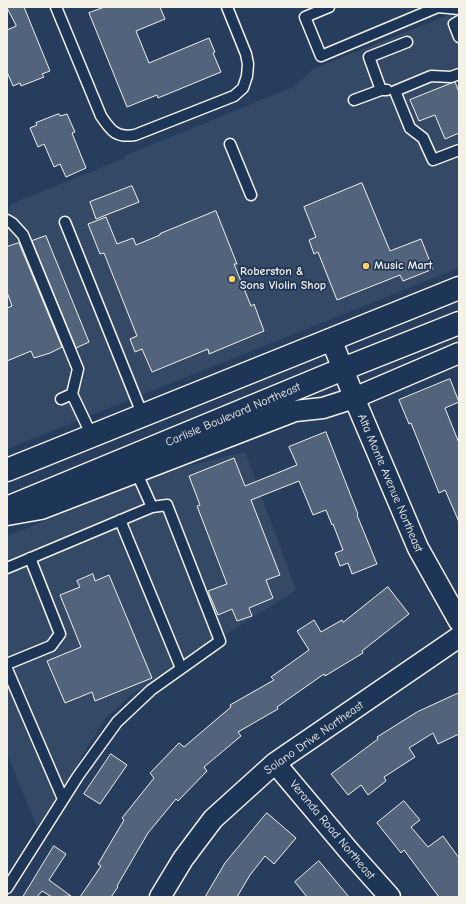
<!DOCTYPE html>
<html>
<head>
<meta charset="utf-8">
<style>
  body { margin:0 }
  #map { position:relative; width:466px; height:904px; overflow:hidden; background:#263d5d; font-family:"Comic Neue",sans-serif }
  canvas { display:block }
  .frame { position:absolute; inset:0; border:8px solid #f4f1e8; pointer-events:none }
</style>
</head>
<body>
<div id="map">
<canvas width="466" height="904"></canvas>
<div class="frame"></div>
</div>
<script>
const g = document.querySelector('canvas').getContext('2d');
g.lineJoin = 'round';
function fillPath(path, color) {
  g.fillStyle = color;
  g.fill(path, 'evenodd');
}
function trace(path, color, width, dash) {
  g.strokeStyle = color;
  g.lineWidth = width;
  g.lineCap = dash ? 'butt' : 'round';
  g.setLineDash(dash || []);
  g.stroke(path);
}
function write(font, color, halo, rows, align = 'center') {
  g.font = font + ' "Comic Neue",sans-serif';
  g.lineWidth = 3.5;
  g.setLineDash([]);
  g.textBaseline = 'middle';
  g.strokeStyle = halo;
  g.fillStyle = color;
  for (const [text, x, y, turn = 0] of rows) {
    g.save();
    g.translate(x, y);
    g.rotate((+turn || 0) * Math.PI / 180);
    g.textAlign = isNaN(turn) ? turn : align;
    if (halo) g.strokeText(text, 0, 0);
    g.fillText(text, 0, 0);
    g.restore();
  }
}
fillPath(new Path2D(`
  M 459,11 L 459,268 L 7,449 L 7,217 L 11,204 L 125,158 L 124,156 L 293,87 L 315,68 Z
  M 245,452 L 296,590 L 131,695 L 104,720 L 56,799 L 37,827 L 7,754 L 7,536 L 167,471 Z`), '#334966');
const building = new Path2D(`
  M 7,7 L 24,7 L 50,71 L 42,74 L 44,77 L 21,86 L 20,83 L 13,86 L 7,72 L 7,30 L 16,26 Z
  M 105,7 L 160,7 L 165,19 L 136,31 L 149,63 L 209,38 L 215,52 L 213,53 L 221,72 L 158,98 L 157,95 L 127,107 L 89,13 Z
  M 455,82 L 459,92 L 459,133 L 445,139 L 435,115 L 419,121 L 410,100 Z
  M 59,114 L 60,116 L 67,114 L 75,132 L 72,133 L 86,168 L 66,177 L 60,164 L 54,167 L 44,144 L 38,147 L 30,128 L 37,125 L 36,123 Z
  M 362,183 L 390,251 L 421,239 L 433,269 L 403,281 L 400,275 L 337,300 L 318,252 L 314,254 L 309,240 L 316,237 L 304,207 Z
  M 132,186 L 139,202 L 96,219 L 90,202 Z
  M 216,211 L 237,264 L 234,264 L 251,306 L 254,304 L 264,331 L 209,354 L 208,349 L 152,372 L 142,349 L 135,352 L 130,339 L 137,336 L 104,253 L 100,254 L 88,224 L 106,217 L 117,244 L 133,238 L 136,245 L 160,235 L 160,234 Z
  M 46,236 L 89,342 L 76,348 L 32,241 Z
  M 19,243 L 62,347 L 50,353 L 34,358 L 31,351 L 7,361 L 7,308 L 12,306 L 7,292 L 7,247 Z
  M 450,379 L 459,402 L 445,408 L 459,443 L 459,522 L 445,490 L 439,493 L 411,423 L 409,424 L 399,400 Z
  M 326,432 L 358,514 L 357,515 L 377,564 L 352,574 L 348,563 L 340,566 L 335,553 L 343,550 L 333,524 L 332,525 L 326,510 L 313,515 L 299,481 L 251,500 L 280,575 L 266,580 L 273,598 L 249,608 L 252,616 L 237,621 L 232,609 L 218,615 L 208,591 L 227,584 L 197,506 L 200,505 L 189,476 L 234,458 L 245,486 L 297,465 L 289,447 Z
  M 93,574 L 95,581 L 109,575 L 152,678 L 95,701 L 92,692 L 65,703 L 47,661 L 81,647 L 60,595 L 80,587 L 77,581 Z
  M 388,587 L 409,614 L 362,651 L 363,653 L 325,676 L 324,674 L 277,707 L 278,709 L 238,732 L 241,736 L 204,767 L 207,771 L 178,801 L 176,799 L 148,833 L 117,886 L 118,887 L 111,897 L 80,897 L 101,866 L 98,864 L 124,820 L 122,818 L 154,778 L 150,773 L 179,743 L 184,747 L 231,707 L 230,705 L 274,680 L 271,677 L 309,650 L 297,631 L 314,620 L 321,632 L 342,620 L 343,622 Z
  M 459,693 L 459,734 L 438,744 L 433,733 L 409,748 L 415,757 L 384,777 L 386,781 L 368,795 L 361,785 L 348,795 L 331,774 L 378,739 L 377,737 L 417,712 Z
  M 111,754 L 127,765 L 100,804 L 84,794 Z
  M 404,801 L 420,820 L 411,827 L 428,847 L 443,836 L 459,858 L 459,897 L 439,897 L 404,850 L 401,853 L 377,823 Z
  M 267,813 L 296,838 L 274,864 L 265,856 L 250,875 L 237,897 L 205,897 L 225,863 Z
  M 54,846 L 66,854 L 49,880 L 71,896 L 52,897 L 42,891 L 37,897 L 23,897 Z
  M 319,861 L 349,897 L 307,897 L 295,882 Z`);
fillPath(building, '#52647b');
trace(building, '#f4f1e8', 1);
const service = new Path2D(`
  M 56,7 L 101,116 C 111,131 116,138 135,135 L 234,96 L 243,88 L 247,76 L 248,64 L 246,54 L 227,7
  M 329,7 L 305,17 L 321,56 L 438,7 L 459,9
  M 459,21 L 454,24 L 459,37
  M 459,74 L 451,77 L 431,76 L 395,91 L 410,128 L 423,138 L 433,160 L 459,150
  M 381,90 L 369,57 L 407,42
  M 354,100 L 381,90 L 387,90
  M 230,144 L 251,195
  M 7,220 L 12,223 L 23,235 L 78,369 L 72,394 L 92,436
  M 65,222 L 143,416
  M 61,399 L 72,394
  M 135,469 L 152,507
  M 120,520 L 181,668
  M 7,568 L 152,507 L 167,505 L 220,641 L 151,690 L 117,722 L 78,776 L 7,888
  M 7,664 L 51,646 L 60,634 L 30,558
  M 7,669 L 63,799`);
const minor = new Path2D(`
  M 331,339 L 358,407 L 418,548 L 459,621
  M 7,515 L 41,509 L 295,411 L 323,408 L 354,398 L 459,353
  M 275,763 L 349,851 L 390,897
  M 160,897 L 183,859 L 213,819 L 275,763 L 459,637`);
const secondary = new Path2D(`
  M 7,470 L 459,288
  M 7,508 L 343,369 L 459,323`);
trace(service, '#f4f1e8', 13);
trace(minor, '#f4f1e8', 23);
trace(secondary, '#f4f1e8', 25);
trace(service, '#1d3557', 10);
trace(minor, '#1d3557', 20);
trace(secondary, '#1d3557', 22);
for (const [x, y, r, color] of [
  [366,266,4,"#ffd166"],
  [232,279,4,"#ffd166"]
]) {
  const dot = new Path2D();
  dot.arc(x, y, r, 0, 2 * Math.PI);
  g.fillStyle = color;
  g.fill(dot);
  trace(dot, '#1d3557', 1.5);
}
write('bold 12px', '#f4f1e8', '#1d3557', [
  ["Music Mart",374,266],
  ["Roberston &",240,272],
  ["Sons Violin Shop",240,286]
], 'left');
write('12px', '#f4f1e8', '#1d3557', [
  ["Carlisle Boulevard Northeast",233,415,-23],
  ["Alta Monte Avenue Northeast",390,483,67],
  ["Solano Drive Northeast",314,738,-35],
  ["Veranda Road Northeast",332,830,50]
]);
</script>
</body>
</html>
